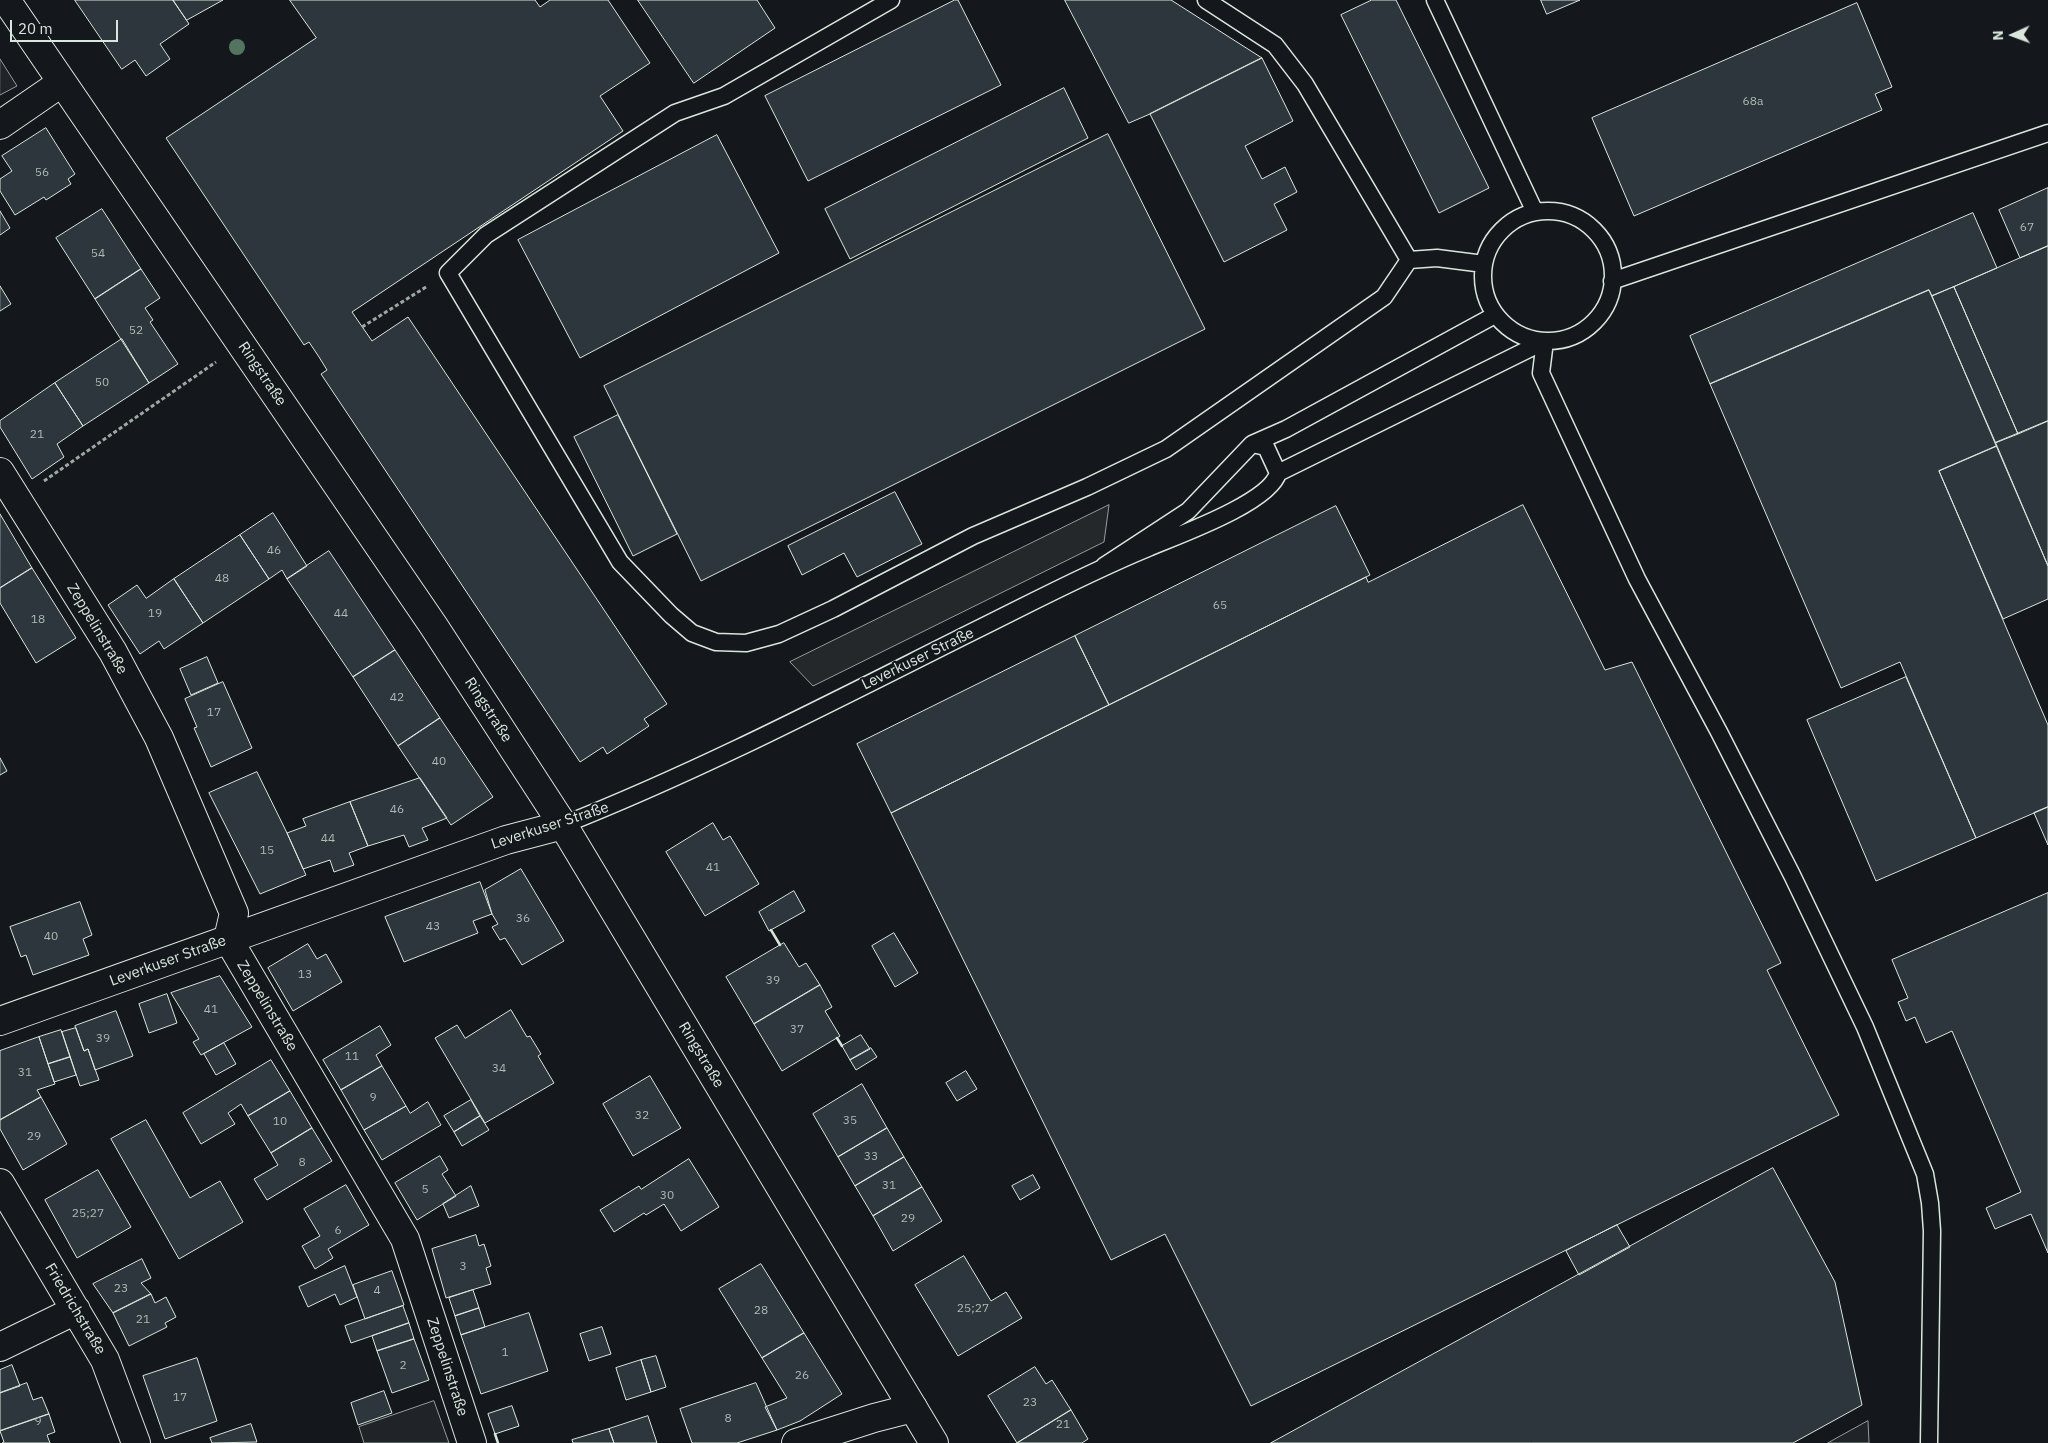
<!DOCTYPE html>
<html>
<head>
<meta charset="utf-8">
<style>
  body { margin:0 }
  #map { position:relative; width:2048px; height:1443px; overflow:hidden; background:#14181c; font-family:"IBM Plex Sans",sans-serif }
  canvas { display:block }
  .north { position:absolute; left:1988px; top:10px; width:50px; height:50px; -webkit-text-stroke:4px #14181c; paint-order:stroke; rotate:268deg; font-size:14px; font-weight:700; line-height:20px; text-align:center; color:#d8e6dc }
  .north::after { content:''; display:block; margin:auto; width:18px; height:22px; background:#d8e6dc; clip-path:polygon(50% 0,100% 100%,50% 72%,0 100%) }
  .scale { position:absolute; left:10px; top:20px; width:108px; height:22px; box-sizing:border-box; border:2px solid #d8e6dc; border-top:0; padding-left:6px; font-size:15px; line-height:18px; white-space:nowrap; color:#d8e6dc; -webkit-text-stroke:4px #14181c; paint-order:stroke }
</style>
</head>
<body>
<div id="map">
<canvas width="2048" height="1443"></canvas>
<div class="north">N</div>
<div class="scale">20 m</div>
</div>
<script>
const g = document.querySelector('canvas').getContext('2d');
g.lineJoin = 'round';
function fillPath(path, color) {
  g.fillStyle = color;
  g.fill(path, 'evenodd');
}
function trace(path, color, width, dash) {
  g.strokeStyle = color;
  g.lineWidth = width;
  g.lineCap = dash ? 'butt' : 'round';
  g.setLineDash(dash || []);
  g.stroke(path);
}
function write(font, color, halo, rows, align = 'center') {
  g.font = font + ' "IBM Plex Sans",sans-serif';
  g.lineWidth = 4;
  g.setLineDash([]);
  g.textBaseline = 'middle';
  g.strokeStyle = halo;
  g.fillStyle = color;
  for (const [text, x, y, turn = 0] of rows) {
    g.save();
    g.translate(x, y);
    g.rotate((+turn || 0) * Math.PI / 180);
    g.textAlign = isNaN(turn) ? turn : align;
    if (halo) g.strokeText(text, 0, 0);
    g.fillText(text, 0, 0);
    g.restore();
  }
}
const green = new Path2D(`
  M 0,59 L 17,86 L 0,95 Z
  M 434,1401 L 449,1443 L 364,1443 L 359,1427 Z
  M 1868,1421 L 1869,1443 L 1828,1443 Z`);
fillPath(green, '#202428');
trace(green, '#939e99', 1);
const parking = new Path2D(`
  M 1109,505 L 1104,542 L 813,686 L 790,662 Z`);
fillPath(parking, '#24282b');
trace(parking, '#939e99', 1);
const building = new Path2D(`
  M 75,0 L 173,0 L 189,24 L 160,44 L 170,59 L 146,76 L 135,60 L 122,69 Z
  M 173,0 L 223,0 L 187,20 Z
  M 290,0 L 535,0 L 540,7 L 550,0 L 608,0 L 650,63 L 600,96 L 623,131 L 352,312 L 372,341 L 408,317 L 667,704 L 644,719 L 649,726 L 607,754 L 603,747 L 580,762 L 321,374 L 327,370 L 319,357 L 309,342 L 304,345 L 166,138 L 316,38 Z
  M 638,0 L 757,0 L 775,28 L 694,83 Z
  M 955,0 L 958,0 L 1001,85 L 808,181 L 765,96 Z
  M 1065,0 L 1171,0 L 1262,58 L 1150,114 L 1129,123 Z
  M 1372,0 L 1396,0 L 1489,188 L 1439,213 L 1341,15 Z
  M 1541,0 L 1580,0 L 1547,14 Z
  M 1857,3 L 1892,87 L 1875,94 L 1882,110 L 1634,216 L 1592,118 Z
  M 1262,58 L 1293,121 L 1245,146 L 1262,179 L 1285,167 L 1297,192 L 1274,204 L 1287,230 L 1224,262 L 1150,114 Z
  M 1064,88 L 1088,138 L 850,259 L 825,209 Z
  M 46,128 L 75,174 L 68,179 L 71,184 L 46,200 L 44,197 L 15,215 L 0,191 L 0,179 L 12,171 L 2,156 Z
  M 1108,134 L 1205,329 L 701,581 L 604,386 Z
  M 717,135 L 779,253 L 580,358 L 518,240 Z
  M 2048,188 L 2048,246 L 2020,258 L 1999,210 Z
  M 102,209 L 141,269 L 95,299 L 56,238 Z
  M 0,211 L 10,228 L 0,235 Z
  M 1973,213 L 1997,268 L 1932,296 L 1929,290 L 1710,384 L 1690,336 Z
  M 2048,246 L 2048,421 L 2018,434 L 1954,287 Z
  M 141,269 L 160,298 L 145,308 L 153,320 L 150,322 L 178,364 L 149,383 L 95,299 Z
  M 0,286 L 11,304 L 0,311 Z
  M 1954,287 L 2018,434 L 1995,443 L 1932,296 Z
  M 1929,290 L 1997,446 L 1939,471 L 2048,725 L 2048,807 L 1976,838 L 1900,662 L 1841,688 L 1710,384 Z
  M 122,339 L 149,383 L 83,426 L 55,383 Z
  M 55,383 L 83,426 L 57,444 L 64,457 L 32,479 L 0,427 L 0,421 Z
  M 618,415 L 677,534 L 633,556 L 574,437 Z
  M 2048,421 L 2048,566 L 1995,443 Z
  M 1997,446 L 2048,566 L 2048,599 L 2003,619 L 1939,471 Z
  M 895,492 L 922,544 L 857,577 L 844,553 L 802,575 L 788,546 Z
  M 1523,505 L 1605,670 L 1632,662 L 1781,963 L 1767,970 L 1839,1115 L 1251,1406 L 1165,1234 L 1111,1260 L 891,813 L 1366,577 L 1368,582 Z
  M 1336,506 L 1370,575 L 1109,705 L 1075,636 Z
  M 273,513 L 307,566 L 287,579 L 282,570 L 269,579 L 240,535 Z
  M 0,514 L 32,568 L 0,588 Z
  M 240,535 L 269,579 L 203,623 L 174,579 Z
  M 329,551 L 395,650 L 353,677 L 287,579 Z
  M 32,568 L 76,638 L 36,663 L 0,603 L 0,588 Z
  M 174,579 L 203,623 L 164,649 L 159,641 L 140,654 L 108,605 L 137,585 L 146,598 Z
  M 1075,636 L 1109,705 L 891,813 L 857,744 Z
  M 395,650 L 440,718 L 398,746 L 353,677 Z
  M 207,657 L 218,683 L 191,695 L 180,669 Z
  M 1906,677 L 1976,838 L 1876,881 L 1807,720 Z
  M 223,682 L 252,748 L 211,767 L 194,728 L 197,727 L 185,699 Z
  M 440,718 L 493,797 L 451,825 L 398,746 Z
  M 0,758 L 7,771 L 0,775 Z
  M 257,772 L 287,833 L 306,875 L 260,894 L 209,793 Z
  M 420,778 L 447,818 L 422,828 L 428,840 L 409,847 L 404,835 L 368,846 L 350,802 Z
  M 350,802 L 368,846 L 349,853 L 354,865 L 334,872 L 330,860 L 303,869 L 287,833 L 306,826 L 303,819 Z
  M 2048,807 L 2048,845 L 2034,813 Z
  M 713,823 L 723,840 L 730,836 L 759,884 L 705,916 L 666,852 Z
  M 521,869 L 564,941 L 522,965 L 505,938 L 500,940 L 492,927 L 498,924 L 492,914 L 485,890 Z
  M 480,882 L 492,914 L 473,921 L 478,933 L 404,962 L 385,917 Z
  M 794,891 L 805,911 L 769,931 L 759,912 Z
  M 2048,893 L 2048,1253 L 2031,1214 L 1995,1229 L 1986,1208 L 2021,1192 L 1952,1031 L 1926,1043 L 1915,1017 L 1906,1021 L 1898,1002 L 1908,998 L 1892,960 Z
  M 80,902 L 92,935 L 83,939 L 89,955 L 33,975 L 26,955 L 21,957 L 10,927 Z
  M 894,933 L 918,973 L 895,987 L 872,946 Z
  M 784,943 L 799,967 L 806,963 L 820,985 L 754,1024 L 726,977 Z
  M 308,944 L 317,959 L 326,954 L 342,982 L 293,1011 L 268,968 Z
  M 220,976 L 252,1027 L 201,1055 L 193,1042 L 199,1039 L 171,993 Z
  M 820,985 L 832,1007 L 825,1011 L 840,1036 L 782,1071 L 754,1024 Z
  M 167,994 L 177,1023 L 149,1033 L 139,1004 Z
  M 511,1010 L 527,1037 L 530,1036 L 541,1054 L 538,1056 L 554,1083 L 485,1123 L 435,1038 L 457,1025 L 465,1038 Z
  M 116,1011 L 133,1056 L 95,1070 L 88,1049 L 84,1051 L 75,1026 Z
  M 380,1026 L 391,1045 L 376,1055 L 382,1066 L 341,1090 L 323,1060 Z
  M 76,1028 L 84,1051 L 88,1049 L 99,1080 L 80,1086 L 62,1032 Z
  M 61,1030 L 70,1057 L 48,1064 L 39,1037 Z
  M 861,1035 L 870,1049 L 850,1060 L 842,1046 Z
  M 39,1037 L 55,1084 L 37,1090 L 41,1097 L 0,1120 L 0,1051 Z
  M 224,1043 L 236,1064 L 216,1075 L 204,1054 Z
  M 871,1048 L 877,1057 L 856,1070 L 850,1060 Z
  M 70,1057 L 76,1075 L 54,1082 L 48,1064 Z
  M 271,1060 L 290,1091 L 248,1116 L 241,1104 L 228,1113 L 235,1124 L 201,1144 L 183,1113 Z
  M 382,1066 L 406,1106 L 364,1130 L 341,1090 Z
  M 966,1071 L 977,1089 L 957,1101 L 946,1083 Z
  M 650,1076 L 681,1128 L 633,1156 L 603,1104 Z
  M 862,1084 L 887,1128 L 838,1157 L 813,1114 Z
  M 290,1091 L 312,1128 L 271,1153 L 248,1116 Z
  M 41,1097 L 67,1144 L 23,1170 L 0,1129 L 0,1120 Z
  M 471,1100 L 480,1116 L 454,1132 L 444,1116 Z
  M 428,1102 L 441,1125 L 382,1160 L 364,1130 L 406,1106 L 410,1113 Z
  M 480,1116 L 489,1130 L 462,1146 L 454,1132 Z
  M 146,1120 L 190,1198 L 220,1181 L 243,1222 L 179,1259 L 111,1139 Z
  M 312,1128 L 332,1161 L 267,1200 L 254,1179 L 278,1165 L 271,1153 Z
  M 887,1128 L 904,1157 L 855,1186 L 838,1157 Z
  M 440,1156 L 448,1170 L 442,1174 L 456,1196 L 417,1220 L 395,1183 Z
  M 904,1157 L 922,1187 L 873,1216 L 855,1186 Z
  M 689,1159 L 719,1207 L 681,1231 L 664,1204 L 646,1215 L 644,1213 L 614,1232 L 600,1210 L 639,1186 L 641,1189 Z
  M 1773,1168 L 1835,1282 L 1862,1405 L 1793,1443 L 1271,1443 Z
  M 98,1170 L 131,1227 L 77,1258 L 45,1200 Z
  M 1033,1175 L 1040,1188 L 1020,1200 L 1012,1186 Z
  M 346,1185 L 369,1225 L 328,1249 L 333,1258 L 315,1269 L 302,1246 L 320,1236 L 304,1209 Z
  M 471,1186 L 479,1206 L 449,1218 L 443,1204 Z
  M 922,1187 L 942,1221 L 893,1251 L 873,1216 Z
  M 1617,1225 L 1630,1247 L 1579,1275 L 1566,1251 Z
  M 476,1235 L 479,1246 L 484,1244 L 491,1266 L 486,1268 L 491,1284 L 446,1298 L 432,1249 Z
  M 964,1256 L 991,1301 L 1006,1292 L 1022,1318 L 958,1356 L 915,1285 Z
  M 142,1259 L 151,1278 L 141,1283 L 151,1294 L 113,1313 L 93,1284 Z
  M 761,1264 L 804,1333 L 762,1358 L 719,1289 Z
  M 345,1266 L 357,1297 L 340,1305 L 335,1294 L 308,1307 L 299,1287 Z
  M 392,1271 L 404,1305 L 365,1319 L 353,1285 Z
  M 473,1290 L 479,1308 L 455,1316 L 449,1298 Z
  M 151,1294 L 155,1303 L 166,1297 L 176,1317 L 165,1323 L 167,1327 L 129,1346 L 113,1313 Z
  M 403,1306 L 409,1323 L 351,1343 L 345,1326 Z
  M 479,1308 L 485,1327 L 461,1335 L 455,1316 Z
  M 529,1313 L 548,1371 L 481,1394 L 461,1335 Z
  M 409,1323 L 414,1339 L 377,1351 L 372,1336 Z
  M 602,1327 L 611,1354 L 589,1361 L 580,1334 Z
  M 804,1333 L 842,1394 L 800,1421 L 777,1430 L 765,1407 L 787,1398 L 762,1358 Z
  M 414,1339 L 429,1380 L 392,1393 L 377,1351 Z
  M 656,1356 L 666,1387 L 651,1392 L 641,1360 Z
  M 197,1358 L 217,1421 L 165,1439 L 143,1376 Z
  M 641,1360 L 651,1392 L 626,1400 L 616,1368 Z
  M 12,1365 L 20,1386 L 0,1393 L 0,1370 Z
  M 1035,1367 L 1046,1384 L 1052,1380 L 1071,1410 L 1017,1443 L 988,1396 Z
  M 27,1383 L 33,1400 L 42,1397 L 49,1414 L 0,1431 L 0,1393 Z
  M 756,1383 L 777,1430 L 737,1443 L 692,1443 L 680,1409 Z
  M 384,1391 L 392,1413 L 358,1425 L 351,1403 Z
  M 512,1406 L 519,1426 L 495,1434 L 488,1414 Z
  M 1071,1410 L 1088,1439 L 1082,1443 L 1017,1443 Z
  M 49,1414 L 55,1432 L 47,1435 L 50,1443 L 2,1443 L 4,1442 L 0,1431 Z
  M 648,1416 L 657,1443 L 614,1443 L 609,1429 Z
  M 251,1424 L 257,1442 L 212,1443 L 210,1438 Z
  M 609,1429 L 614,1443 L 573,1443 L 572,1440 Z`);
fillPath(building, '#2c363c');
trace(building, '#d8e6dc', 1);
const lane = new Path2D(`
  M 891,0 L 724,96 L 675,113 L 486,235 L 448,273 L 620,562 L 671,615 L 692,633 L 716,642 L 746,643 L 779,634 L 833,609 L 973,536 L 1087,487 L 1166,449 L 1384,297 L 1409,260 L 1437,258 L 1484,264
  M 1206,0 L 1275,45 L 1305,84 L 1409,260
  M 1435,0 L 1535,212
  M1483 276a65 65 0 1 1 130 0a65 65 0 1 1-130 0Z
  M 1612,281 L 2048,133
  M 1545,341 L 1541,373 L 1637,579 L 1719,732 L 1792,875 L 1865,1027 L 1925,1174 L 1930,1203 L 1932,1231 L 1929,1443
  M 1252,444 L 1286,429 L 1495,315
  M 1278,473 L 1545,341
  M 563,825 C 702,770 836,700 970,633 C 1029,604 1087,573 1148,548 C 1176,536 1270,503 1278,473 L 1266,447 L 1252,444 L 1188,511 L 1104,566`);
const street = new Path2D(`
  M 0,125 L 61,83
  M 0,472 L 113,652 L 159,738 L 234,913 L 228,939 L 405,1239 L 472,1443
  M 0,1021 L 506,840 L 563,825
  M 0,1183 L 105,1360 L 136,1443
  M 0,1347 L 76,1310
  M 796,1443 L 874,1418 L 913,1408`);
const primary = new Path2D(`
  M 6,0 L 433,625 L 563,825 L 934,1443`);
trace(lane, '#d8e6dc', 19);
trace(street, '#d8e6dc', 30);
trace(primary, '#d8e6dc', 30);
trace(new Path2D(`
  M 362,327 L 426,287
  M 44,481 L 216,362`), '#9da8a2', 3, [4, 2.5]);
trace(lane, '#14181c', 16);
trace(street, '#14181c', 28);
trace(primary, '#14181c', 28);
trace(new Path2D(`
  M 771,930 L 780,945
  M 837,1038 L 842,1046
  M 495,1434 L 498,1443`), '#d8e6dc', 2.5);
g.fillStyle = '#55745f';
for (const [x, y] of [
  [237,47]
]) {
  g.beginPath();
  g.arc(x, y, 8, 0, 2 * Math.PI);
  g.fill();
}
write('12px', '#adbab4', null, [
  ["68a",1753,102],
  ["56",42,173],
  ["67",2027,228],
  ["54",98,254],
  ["52",136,331],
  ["50",102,383],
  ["21",37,435],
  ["46",274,551],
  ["48",222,579],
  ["65",1220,606],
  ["19",155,614],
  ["44",341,614],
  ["18",38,620],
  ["42",397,698],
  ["17",214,713],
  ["40",439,762],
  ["46",397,810],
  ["44",328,839],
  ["15",267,851],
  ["41",713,868],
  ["36",523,919],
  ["43",433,927],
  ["40",51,937],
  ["13",305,975],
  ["39",773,981],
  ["41",211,1010],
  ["37",797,1030],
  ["39",103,1039],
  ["11",352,1057],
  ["34",499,1069],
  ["31",25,1073],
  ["9",373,1098],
  ["32",642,1116],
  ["35",850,1121],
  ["10",280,1122],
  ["29",34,1137],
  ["33",871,1157],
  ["8",302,1163],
  ["31",889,1186],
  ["5",425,1190],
  ["30",667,1196],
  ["25;27",88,1214],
  ["29",908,1219],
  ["6",338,1231],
  ["3",463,1267],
  ["23",121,1289],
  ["4",377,1291],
  ["25;27",973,1309],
  ["28",761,1311],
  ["21",143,1320],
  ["1",505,1353],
  ["2",403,1366],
  ["26",802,1376],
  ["17",180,1398],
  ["23",1030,1403],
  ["8",728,1419],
  ["9",38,1422],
  ["21",1063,1425]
]);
write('15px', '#d8e6dc', '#14181c', [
  ["Ringstraße",262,374,56],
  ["Zeppelinstraße",97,629,59],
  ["Leverkuser Straße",918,659,-26],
  ["Ringstraße",488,710,57],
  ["Leverkuser Straße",550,826,-18],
  ["Leverkuser Straße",168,961,-20],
  ["Zeppelinstraße",267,1006,59],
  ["Ringstraße",701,1055,59],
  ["Friedrichstraße",75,1309,59],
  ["Zeppelinstraße",447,1367,72]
]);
</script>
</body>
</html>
